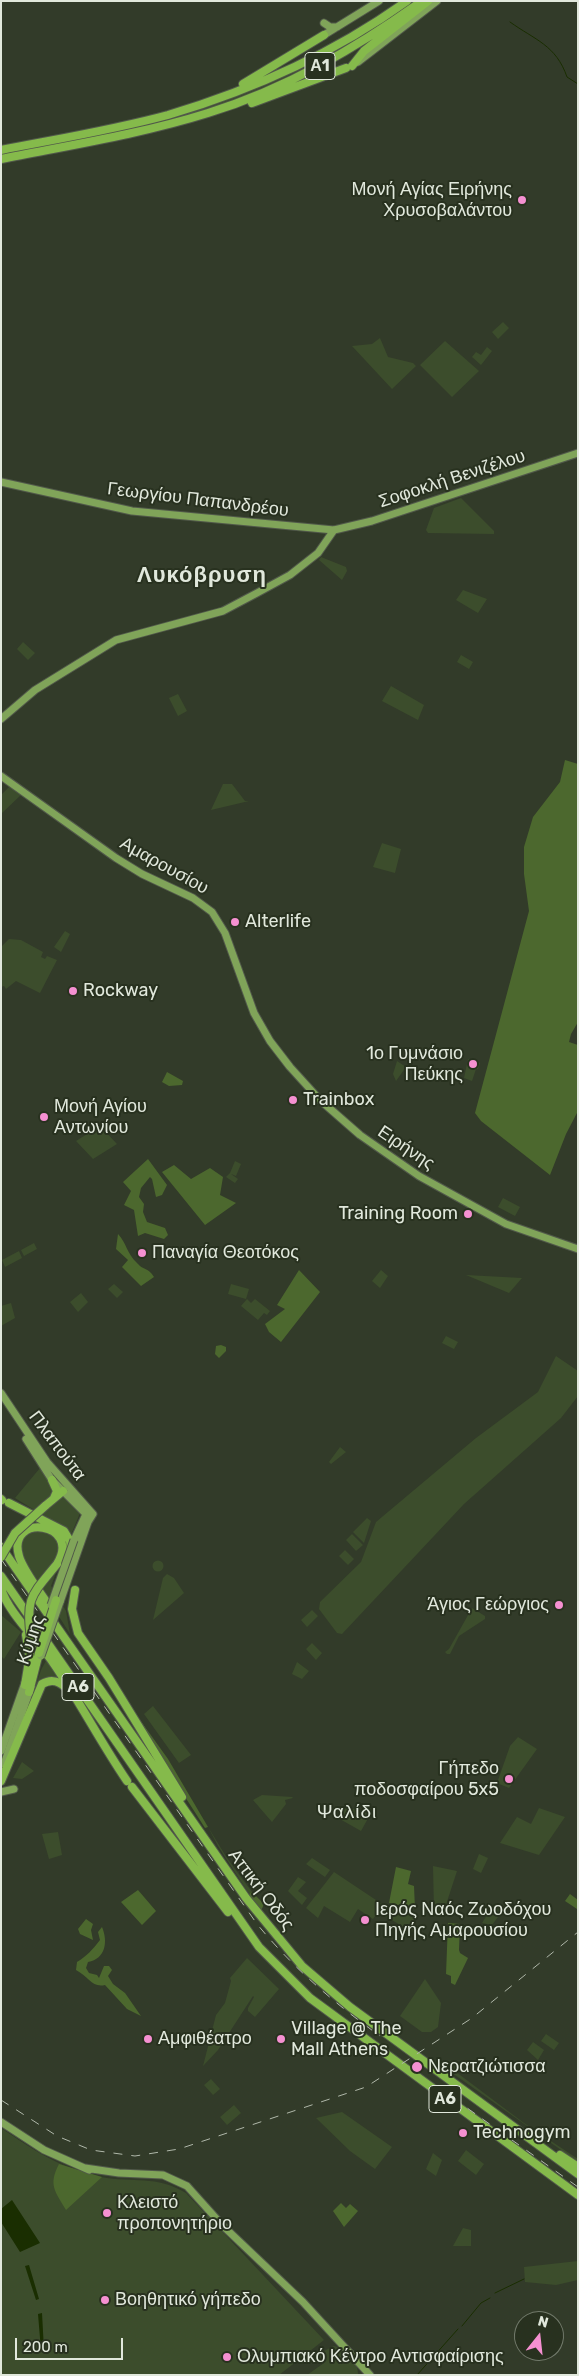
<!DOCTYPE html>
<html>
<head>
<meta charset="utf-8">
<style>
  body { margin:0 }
  #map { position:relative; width:579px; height:2376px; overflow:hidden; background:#323b29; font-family:Rubik,sans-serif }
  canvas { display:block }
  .frame { position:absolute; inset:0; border:2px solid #e1e8dc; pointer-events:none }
  .north { position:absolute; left:514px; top:2311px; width:50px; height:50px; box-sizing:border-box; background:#28311f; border:1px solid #727a6b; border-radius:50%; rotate:16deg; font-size:14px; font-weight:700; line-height:20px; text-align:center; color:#e1e8dc }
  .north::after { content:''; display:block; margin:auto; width:18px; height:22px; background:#f590d1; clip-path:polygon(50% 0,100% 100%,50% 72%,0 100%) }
  .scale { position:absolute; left:15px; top:2338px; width:108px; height:22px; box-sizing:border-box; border:2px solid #e1e8dc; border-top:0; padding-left:6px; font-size:15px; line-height:18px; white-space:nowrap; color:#e1e8dc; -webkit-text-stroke:4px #28311f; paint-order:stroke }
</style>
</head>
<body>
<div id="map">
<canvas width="579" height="2376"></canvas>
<div class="frame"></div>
<div class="north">N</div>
<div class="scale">200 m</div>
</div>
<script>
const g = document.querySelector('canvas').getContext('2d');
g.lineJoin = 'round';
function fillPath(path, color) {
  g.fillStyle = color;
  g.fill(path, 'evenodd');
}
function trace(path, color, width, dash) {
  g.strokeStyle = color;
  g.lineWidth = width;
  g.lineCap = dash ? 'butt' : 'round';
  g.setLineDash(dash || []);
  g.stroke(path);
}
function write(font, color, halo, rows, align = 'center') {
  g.font = font + ' Rubik,sans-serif';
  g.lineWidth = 4;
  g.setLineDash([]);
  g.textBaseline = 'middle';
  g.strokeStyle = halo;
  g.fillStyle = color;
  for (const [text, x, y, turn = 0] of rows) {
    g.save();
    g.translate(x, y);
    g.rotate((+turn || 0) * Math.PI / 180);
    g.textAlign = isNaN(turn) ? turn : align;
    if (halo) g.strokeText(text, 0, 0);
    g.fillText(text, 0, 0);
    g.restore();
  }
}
fillPath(new Path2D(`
  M 410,1 L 414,1 C 340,55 257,96 169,121 C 114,136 57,145 1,156 L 1,154 C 110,133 210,113 310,63 C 345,46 378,22 410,1 Z
  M 503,322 L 509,328 L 498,339 L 492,332 Z
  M 380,338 L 388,357 L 413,363 L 416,366 L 392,389 L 352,346 L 372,344 Z
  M 445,341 L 479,371 L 452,397 L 420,365 Z
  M 487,347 L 492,351 L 481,365 L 472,357 L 476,352 L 481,355 Z
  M 461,498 L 494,531 L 494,534 L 428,533 L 426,530 L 434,508 Z
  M 321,557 L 346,567 L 347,571 L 342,580 L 319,560 Z
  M 463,590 L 487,599 L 478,613 L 456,600 Z
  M 23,642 L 35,653 L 28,660 L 17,649 Z
  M 461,655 L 473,662 L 469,669 L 457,662 Z
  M 391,686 L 424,705 L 418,720 L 382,701 Z
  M 178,694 L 187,711 L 178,716 L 169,698 Z
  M 223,784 L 232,784 L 245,801 L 249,801 L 211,810 Z
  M 10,786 L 22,794 L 1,814 L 1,795 Z
  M 382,843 L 401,849 L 395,873 L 373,867 Z
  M 65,931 L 70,934 L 61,952 L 54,947 Z
  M 9,939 L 21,940 L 43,952 L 41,957 L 45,959 L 47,956 L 57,960 L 40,993 L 16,981 L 6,989 L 4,986 L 1,987 L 1,947 Z
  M 468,1059 L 480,1063 L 478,1069 L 476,1069 L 472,1081 L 464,1078 Z
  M 397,1061 L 406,1067 L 396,1081 L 393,1074 Z
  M 100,1126 L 117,1144 L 93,1159 L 76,1141 Z
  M 235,1161 L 241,1164 L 236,1176 L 231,1174 L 238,1179 L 235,1183 L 226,1177 L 230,1173 Z
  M 503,1198 L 520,1207 L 515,1216 L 498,1207 Z
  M 34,1243 L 37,1249 L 24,1256 L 21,1250 Z
  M 19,1251 L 22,1258 L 5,1267 L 2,1260 Z
  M 381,1270 L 388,1276 L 380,1288 L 372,1281 Z
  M 466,1275 L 522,1278 L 509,1293 Z
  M 114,1284 L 123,1292 L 117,1298 L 108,1289 Z
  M 231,1284 L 249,1289 L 246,1299 L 228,1294 Z
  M 81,1293 L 88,1302 L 78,1312 L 70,1302 Z
  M 247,1299 L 251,1303 L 255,1299 L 270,1311 L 267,1315 L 264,1313 L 258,1320 L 241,1306 Z
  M 11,1303 L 15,1318 L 1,1326 L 1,1306 Z
  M 446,1336 L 458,1342 L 454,1349 L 442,1343 Z
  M 556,1356 L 578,1371 L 578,1396 L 561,1418 L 464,1504 L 342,1634 L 337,1633 L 319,1609 L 320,1602 L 361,1562 L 376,1522 L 476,1438 L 538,1392 Z
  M 340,1447 L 346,1452 L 331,1464 L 329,1462 Z
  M 40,1468 L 53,1488 L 54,1494 L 36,1511 L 15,1498 Z
  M 64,1495 L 80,1513 L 71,1535 L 62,1526 L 40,1513 L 60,1496 Z
  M 367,1518 L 371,1521 L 364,1543 L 353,1532 Z
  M 44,1528 C 47,1531 54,1535 57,1539 C 66,1553 46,1571 38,1581 C 28,1568 13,1552 24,1535 Z
  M 352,1534 L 363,1545 L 356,1551 L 346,1540 Z
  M 345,1550 L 354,1559 L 348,1565 L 339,1556 Z
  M 62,1557 L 51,1586 L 66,1611 L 70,1634 L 41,1588 Z
  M152.5 1566a5.5 5.5 0 1 1 11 0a5.5 5.5 0 1 1-11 0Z
  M 167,1574 L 174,1578 L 184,1593 L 153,1620 L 163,1578 Z
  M 472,1608 L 485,1616 L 485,1619 L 459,1636 L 450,1654 L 447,1654 L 445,1652 L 449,1649 Z
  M 312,1610 L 318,1616 L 307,1627 L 301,1620 Z
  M 1,1615 L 21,1632 L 4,1659 L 1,1656 Z
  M 312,1643 L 322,1653 L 316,1660 L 306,1649 Z
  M 47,1659 L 67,1686 L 50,1678 L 27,1711 L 41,1670 Z
  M 297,1662 L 309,1671 L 302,1679 L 292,1674 Z
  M 153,1706 L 191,1755 L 179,1763 L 144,1714 Z
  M 518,1737 L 537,1749 L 509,1788 L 497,1783 L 510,1746 Z
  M 22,1762 L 34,1771 L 22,1779 L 13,1778 Z
  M 262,1795 L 292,1797 L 293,1798 L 285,1800 L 286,1804 L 272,1822 L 253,1800 Z
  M 345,1807 L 371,1813 L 361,1831 L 338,1818 Z
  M 539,1808 L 565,1817 L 539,1855 L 500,1843 L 517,1817 L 531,1824 Z
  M 208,1827 L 227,1858 L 252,1892 L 249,1894 L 218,1846 Z
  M 58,1832 L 62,1855 L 49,1859 L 42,1834 Z
  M 479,1854 L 488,1858 L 481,1873 L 473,1869 Z
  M 312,1858 L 330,1870 L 325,1877 L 306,1864 Z
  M 433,1866 L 457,1871 L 443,1914 L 434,1911 Z
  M 334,1872 L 388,1908 L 415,1915 L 414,1933 L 378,1912 L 373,1919 L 358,1909 L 350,1922 L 324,1906 L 318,1918 L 306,1908 Z
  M 298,1877 L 306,1882 L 298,1891 L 307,1898 L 302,1905 L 288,1891 Z
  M 494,1904 L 504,1909 L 492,1925 L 482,1923 Z
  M 247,1958 L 279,1989 L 255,2017 L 248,2011 L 248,2008 L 254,1997 L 253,1996 L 218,2050 L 203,2066 L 216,2015 L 225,2003 L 231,1981 L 230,1978 Z
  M 425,1979 L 441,2003 L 438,2027 L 431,2032 L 422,2032 L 400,2016 Z
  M 546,2034 L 559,2043 L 554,2050 L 541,2041 Z
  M 533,2042 L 544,2050 L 538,2060 L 527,2050 Z
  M 454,2062 L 456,2072 L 524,2123 L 578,2159 L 578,2162 L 448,2070 Z
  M 211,2079 L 220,2089 L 213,2095 L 204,2085 Z
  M 234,2105 L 241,2113 L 227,2125 L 220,2117 Z
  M 342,2112 L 392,2147 L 375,2169 L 350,2151 L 316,2118 Z
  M 1,2128 C 32,2149 63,2170 101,2177 C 133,2183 156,2175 186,2193 L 324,2340 L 279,2375 L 1,2375 Z
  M 466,2150 L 484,2164 L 476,2175 L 458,2161 Z
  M 433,2153 L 442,2160 L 436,2176 L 426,2169 Z
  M 463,2228 L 471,2230 L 471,2246 L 453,2246 Z
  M 578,2261 L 578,2280 L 556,2285 L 525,2282 L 524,2267 Z
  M 334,2346 C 344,2348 359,2363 358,2374 L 307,2375 L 324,2363 L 318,2354 Z`), '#3c4d2c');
fillPath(new Path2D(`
  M 565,760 L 578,764 L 578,1022 L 571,1034 L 569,1042 L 578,1045 L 578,1111 L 566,1134 L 550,1175 L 481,1121 L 475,1113 L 529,911 L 524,874 L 524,847 L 533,817 L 560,782 Z
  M 167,1072 L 183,1081 L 182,1085 L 169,1086 L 162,1082 Z
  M 148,1159 L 167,1185 L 162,1195 L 156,1197 L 152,1179 L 150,1177 L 141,1188 L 139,1197 L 144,1204 L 143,1212 L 147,1222 L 165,1228 L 168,1235 L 164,1239 L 145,1233 L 138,1236 L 134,1210 L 124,1205 L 131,1191 L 123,1182 Z
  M 174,1165 L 191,1179 L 210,1168 L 223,1177 L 220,1195 L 236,1203 L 205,1225 L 162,1172 Z
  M 118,1234 C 126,1242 127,1254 137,1263 C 144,1271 148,1267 154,1277 L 141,1286 L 122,1267 L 128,1260 L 116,1249 Z
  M 299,1270 L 320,1292 L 281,1342 L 269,1332 L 265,1324 L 285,1309 L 277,1305 Z
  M 221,1345 L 226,1347 L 226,1351 L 219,1358 L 215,1354 L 216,1346 Z
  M 140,1720 L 168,1759 L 208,1827 L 205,1828 L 137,1722 Z
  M 396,1867 L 411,1871 L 408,1884 L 414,1886 L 415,1909 L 389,1903 Z
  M 138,1890 L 156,1911 L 142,1925 L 121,1902 Z
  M 252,1892 L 264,1904 L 261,1911 L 249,1894 Z
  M 570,1894 L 578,1900 L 577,1909 L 565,1901 Z
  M 86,1919 L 93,1924 L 91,1930 L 93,1940 L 80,1934 L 78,1929 Z
  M 448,1923 L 460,1924 L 459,1950 L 460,1953 L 468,1958 L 455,1985 L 451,1983 L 451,1976 L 446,1974 Z
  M 102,1927 C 108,1941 106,1959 88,1962 L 86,1968 L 89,1973 L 97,1975 L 99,1978 L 104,1966 L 109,1966 L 112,1970 L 108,1976 L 113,1984 L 125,1993 L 141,2016 L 127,2009 L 105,1985 C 92,1988 89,1977 76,1970 L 77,1962 C 87,1956 93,1949 100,1940 L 98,1932 Z
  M 59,2164 L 102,2177 L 66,2210 C 55,2191 48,2185 59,2164 Z
  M 341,2203 L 346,2208 L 350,2204 L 358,2211 L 344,2227 L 333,2211 Z`), '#4c682e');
fillPath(new Path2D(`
  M 12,2200 L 40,2243 L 20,2252 L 1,2222 L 1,2209 Z
  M 29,2265 L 39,2299 L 36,2300 L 25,2266 Z
  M 42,2313 L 44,2350 L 41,2350 L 38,2314 Z`), '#1a2e01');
trace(new Path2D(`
  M 510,22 C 535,40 556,45 567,77 L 578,84
  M 495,2293 L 524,2279
  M 462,2326 L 481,2303 L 490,2298
  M 417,2375 L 458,2329`), '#1a2e01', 1);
const major = new Path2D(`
  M 324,23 L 330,27 L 337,27
  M 324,35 L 379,1
  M 358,62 L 437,1
  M 1,482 L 132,511 L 334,530 L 372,521 L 578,453
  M 1,719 L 35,690 L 116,640 L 223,611 L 257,593 L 290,575 L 318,553 L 334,530
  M 1,776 L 116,858 L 142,874 L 193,898 L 212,912 L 225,933 L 254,1013 L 270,1041 L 290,1067 L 320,1100 L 360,1135 L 419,1176 L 506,1224 L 578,1249
  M 1,1393 L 47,1462 L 93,1514 L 88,1522 L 60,1602
  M 26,1439 L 52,1480 L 90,1518
  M 74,1540 L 87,1512
  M 1,1751 L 26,1680
  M 4,1764 L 31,1687
  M 1,1792 L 14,1789
  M 1,2122 L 44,2150 L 89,2170
  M 85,2168 L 119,2173 L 163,2175 L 187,2186 L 222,2225 L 303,2302 L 370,2375`);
const highway = new Path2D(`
  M 352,66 L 364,51 L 428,1
  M 243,84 L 324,35
  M 252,103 L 346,68
  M 1,150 C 57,139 113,130 168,115 C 252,90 336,52 407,1
  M 1,159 C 71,145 141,134 208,113 C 286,89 356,48 422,1
  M 52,1480 L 57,1491 L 54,1498
  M 1,1499 L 2,1500
  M 9,1503 L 64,1531 L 70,1541 L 71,1551
  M 45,1506 L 63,1491
  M 1,1547 L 246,1898 L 302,1966 L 350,2007 L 578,2174
  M 1,1576 L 259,1947 L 310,1998 L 578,2195
  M 1,1588 C 8,1613 39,1641 54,1664 C 80,1702 101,1743 127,1781
  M 75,1590 L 72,1609 L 78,1633 L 109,1678 L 182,1797
  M 53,1612 C 44,1597 23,1571 19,1556 C 6,1512 83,1522 57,1564
  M 26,1635 L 30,1660
  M 25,1685 L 30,1655
  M 29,1692 L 39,1653
  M 1,1781 L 42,1684 C 52,1678 60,1681 68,1690
  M 132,1787 L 228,1912
  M 560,2155 L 578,2167`);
trace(major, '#51594a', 9);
trace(highway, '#51594a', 10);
trace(major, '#80a459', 7);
trace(highway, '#85ba4b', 8);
trace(new Path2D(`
  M 1,1559 L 257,1924 C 293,1968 334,2003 380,2036
  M 453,2098 L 578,2187
  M 1,2100 L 57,2136 L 91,2150 L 135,2156 L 179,2149 L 366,2087 L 472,2018 L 578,1932`), '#b0b8aa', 1, [9, 9]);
const majorBridge = new Path2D(`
  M 51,1605 L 74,1540
  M 41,1656 L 60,1602`);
const highwayBridge = new Path2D(`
  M 1,1557 L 15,1533 L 45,1506
  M 31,1640 C 26,1597 30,1597 57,1564
  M 39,1653 L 56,1600`);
trace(majorBridge, '#51594a', 9, []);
trace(highwayBridge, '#51594a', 10, []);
trace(majorBridge, '#80a459', 7);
trace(highwayBridge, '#85ba4b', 8);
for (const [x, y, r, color] of [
  [522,200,5,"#f590d1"],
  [235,922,5,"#f590d1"],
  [73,991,5,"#f590d1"],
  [473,1064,5,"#f590d1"],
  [293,1100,5,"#f590d1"],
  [44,1117,5,"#f590d1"],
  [468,1214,5,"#f590d1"],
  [142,1253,5,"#f590d1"],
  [559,1605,5,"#f590d1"],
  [509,1779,5,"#f590d1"],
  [365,1920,5,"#f590d1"],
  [148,2039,5,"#f590d1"],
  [281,2039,5,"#f590d1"],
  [417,2067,6,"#f590d1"],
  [463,2133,5,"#f590d1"],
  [107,2213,5,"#f590d1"],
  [105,2300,5,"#f590d1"],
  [227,2357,5,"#f590d1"]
]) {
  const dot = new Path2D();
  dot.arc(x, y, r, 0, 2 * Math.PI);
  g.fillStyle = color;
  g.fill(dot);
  trace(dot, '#28311f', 2);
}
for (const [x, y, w] of [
  [320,66,30],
  [78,1687,32],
  [445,2099,32]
]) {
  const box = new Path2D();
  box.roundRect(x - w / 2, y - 13.5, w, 27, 4);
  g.fillStyle = '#28311f';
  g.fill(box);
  trace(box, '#e1e8dc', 1);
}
write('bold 16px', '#e1e8dc', null, [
  ["Α1",320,66],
  ["Α6",78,1687],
  ["Α6",445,2099]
]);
write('18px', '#e1e8dc', '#28311f', [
  ["Μονή Αγίας Ειρήνης",512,190,"right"],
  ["Χρυσοβαλάντου",512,211,"right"],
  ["Alterlife",245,922],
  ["Rockway",83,991],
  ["1ο Γυμνάσιο",463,1054,"right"],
  ["Πεύκης",463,1075,"right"],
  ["Trainbox",303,1100],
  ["Μονή Αγίου",54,1107],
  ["Αντωνίου",54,1128],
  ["Training Room",458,1214,"right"],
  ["Παναγία Θεοτόκος",152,1253],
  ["Άγιος Γεώργιος",549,1605,"right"],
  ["Γήπεδο",499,1769,"right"],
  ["ποδοσφαίρου 5x5",499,1790,"right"],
  ["Ιερός Ναός Ζωοδόχου",375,1910],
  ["Πηγής Αμαρουσίου",375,1931],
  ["Village @ The",291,2029],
  ["Mall Athens",291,2050],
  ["Αμφιθέατρο",158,2039],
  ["Νερατζιώτισσα",428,2067],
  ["Technogym",473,2133],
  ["Κλειστό",117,2203],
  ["προπονητήριο",117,2224],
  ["Βοηθητικό γήπεδο",115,2300],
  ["Ολυμπιακό Κέντρο Αντισφαίρισης",237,2357]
], 'left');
write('18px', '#e1e8dc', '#28311f', [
  ["Σοφοκλή Βενιζέλου",452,479,-18],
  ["Γεωργίου Παπανδρέου",198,500,7],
  ["Αμαρουσίου",164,866,29],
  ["Ειρήνης",406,1148,34],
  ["Πλαπούτα",57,1446,53],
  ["Κύμης",31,1640,-71],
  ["Αττική Οδός",261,1890,53]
]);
g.letterSpacing = '1px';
write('19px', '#e1e8dc', '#28311f', [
  ["Ψαλίδι",347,1813]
]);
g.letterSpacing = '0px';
g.letterSpacing = '1px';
write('bold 22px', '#e1e8dc', '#28311f', [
  ["Λυκόβρυση",202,576]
]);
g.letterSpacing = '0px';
</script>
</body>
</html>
